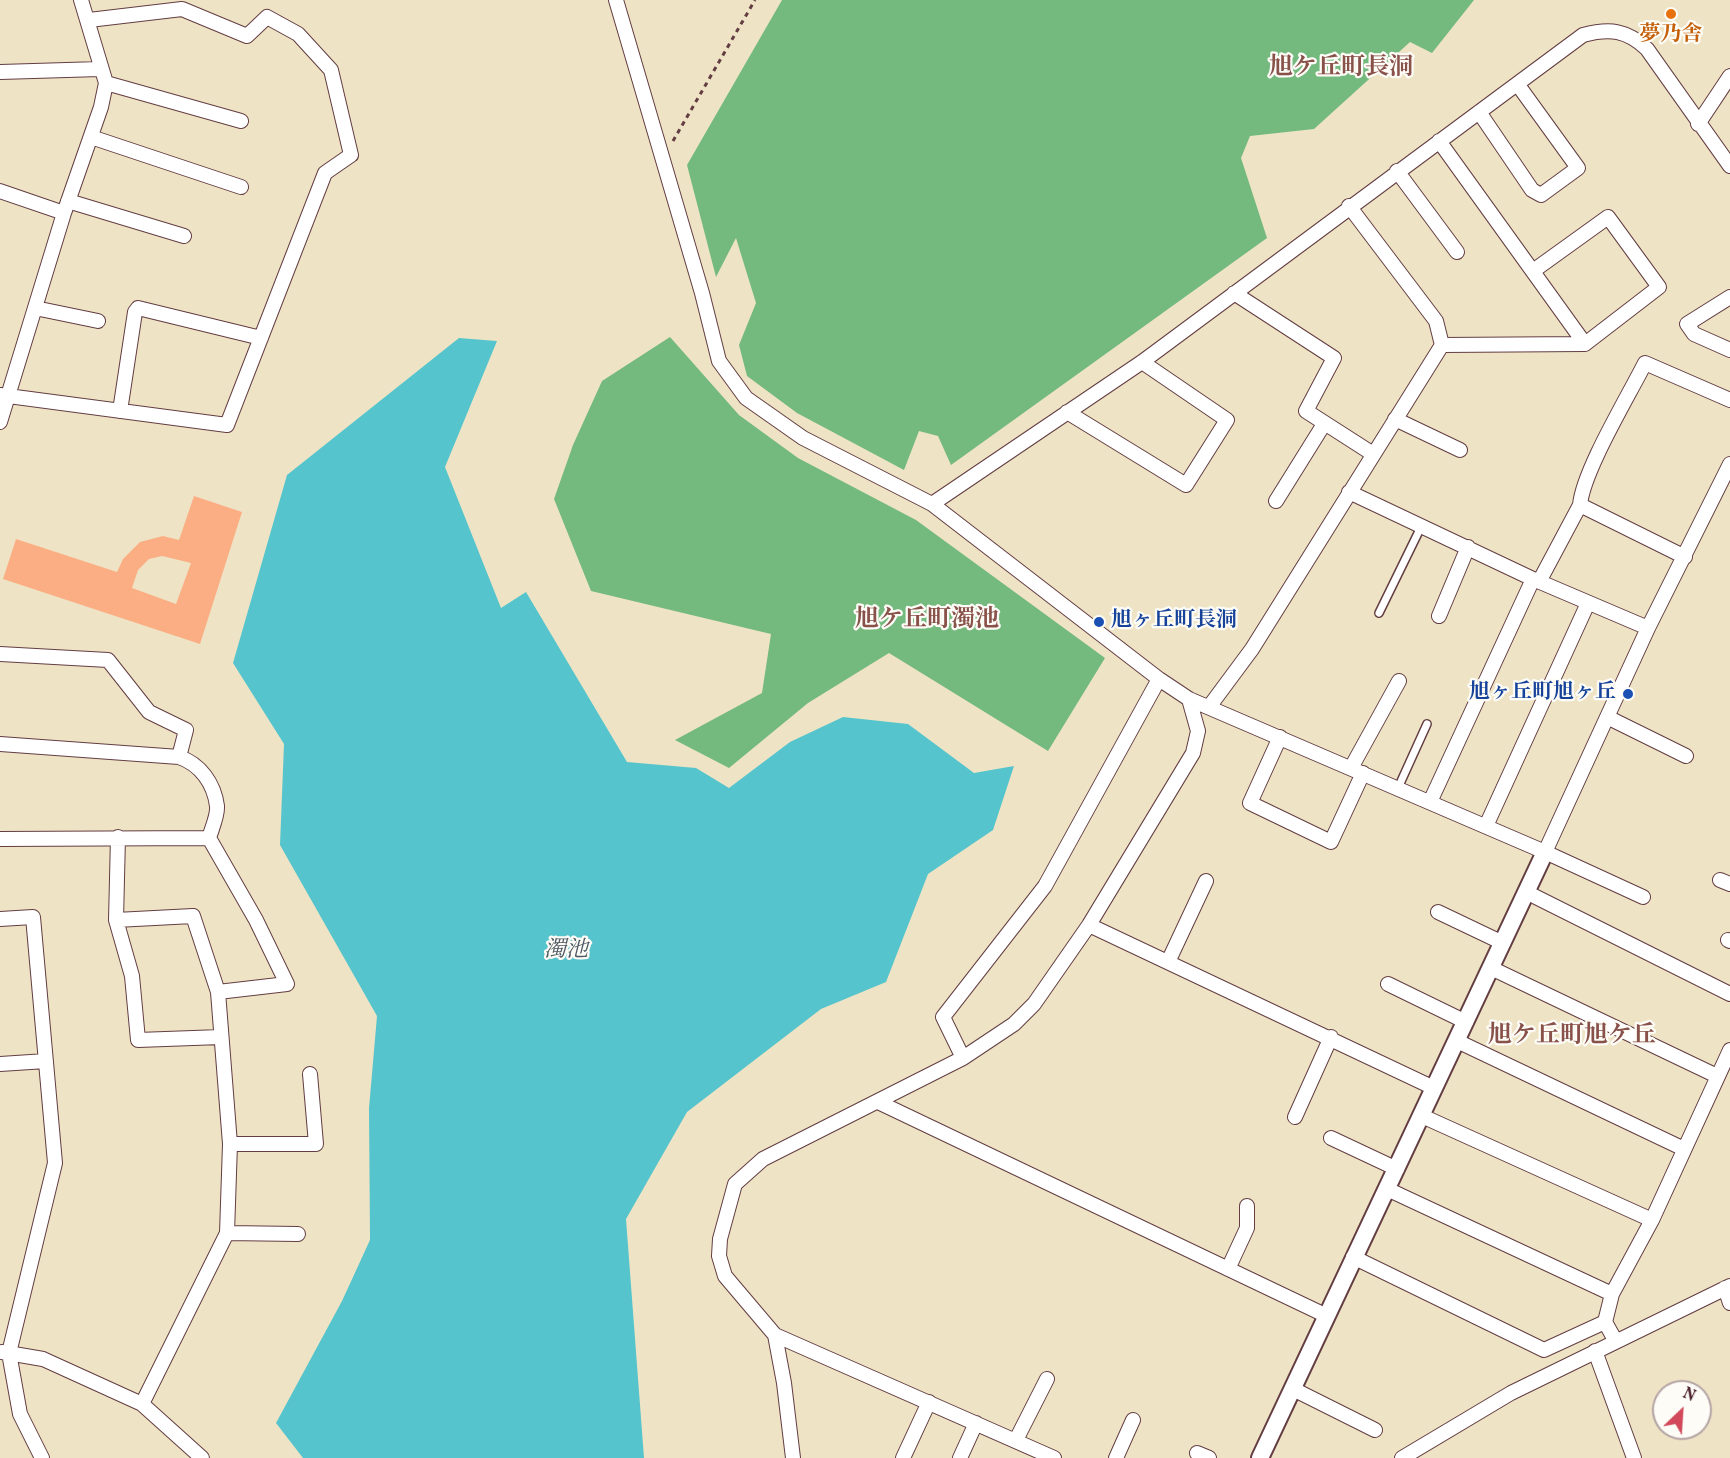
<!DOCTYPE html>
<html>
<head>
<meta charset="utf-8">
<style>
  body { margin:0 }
  #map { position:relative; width:1730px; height:1458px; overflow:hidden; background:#eee4c5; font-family:Vollkorn,serif }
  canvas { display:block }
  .north { position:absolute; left:1652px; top:1380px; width:60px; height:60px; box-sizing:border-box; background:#fdfcf7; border:2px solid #b5a4a5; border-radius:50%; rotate:25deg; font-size:16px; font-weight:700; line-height:24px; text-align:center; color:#4a1f2b }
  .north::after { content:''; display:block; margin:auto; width:21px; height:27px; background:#d1495b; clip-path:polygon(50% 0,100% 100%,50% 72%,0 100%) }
</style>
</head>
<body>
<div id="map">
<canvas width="1730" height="1458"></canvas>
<div class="north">N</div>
</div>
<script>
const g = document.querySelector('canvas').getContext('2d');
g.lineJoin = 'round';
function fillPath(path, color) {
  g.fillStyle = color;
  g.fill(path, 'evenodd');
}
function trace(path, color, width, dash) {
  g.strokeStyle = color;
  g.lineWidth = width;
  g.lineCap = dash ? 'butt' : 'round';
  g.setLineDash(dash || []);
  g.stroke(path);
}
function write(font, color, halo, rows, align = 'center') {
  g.font = font + ' Vollkorn,"Noto Serif JP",serif';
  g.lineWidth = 4.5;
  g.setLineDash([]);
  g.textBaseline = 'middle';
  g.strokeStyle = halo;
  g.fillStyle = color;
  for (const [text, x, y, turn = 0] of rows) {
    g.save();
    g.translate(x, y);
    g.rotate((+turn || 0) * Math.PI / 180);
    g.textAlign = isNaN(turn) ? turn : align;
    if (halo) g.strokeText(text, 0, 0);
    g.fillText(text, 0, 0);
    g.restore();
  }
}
fillPath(new Path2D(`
  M 782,0 L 1474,0 L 1432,53 L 1410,42 L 1314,129 L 1250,136 L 1241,158 L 1267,238 L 951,465 L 938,436 L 919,431 L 904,470 L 797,413 L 747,376 L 739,345 L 756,303 L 736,238 L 716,277 L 687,165 Z
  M 670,337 L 739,415 L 798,458 L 916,520 L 1105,658 L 1048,751 L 889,653 L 808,703 L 729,768 L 675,740 L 762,693 L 771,634 L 591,591 L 554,499 L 573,445 L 602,381 Z`), '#74b97e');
fillPath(new Path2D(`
  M 459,338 L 497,341 L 445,467 L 501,608 L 526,592 L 627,762 L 696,768 L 729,788 L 790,742 L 843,717 L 908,724 L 974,773 L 1014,766 L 993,830 L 928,874 L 886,982 L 821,1009 L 687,1112 L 626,1219 L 644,1458 L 303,1458 L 276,1423 L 342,1301 L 370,1240 L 369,1108 L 377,1016 L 280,845 L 284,744 L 233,663 L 287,475 Z`), '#56c4cc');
fillPath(new Path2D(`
  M 194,496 L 242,512 L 200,644 L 3,579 L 16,539 L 117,572 L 123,559 L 140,542 L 163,536 L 179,540 ZM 162,556 L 191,563 L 176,604 L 132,588 L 138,570 L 149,559 Z`), '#fbae83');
const service = new Path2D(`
  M 1379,613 L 1421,527
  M 1398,788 L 1427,724`);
const minor = new Path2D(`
  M 616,0 L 702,293 L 719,361 L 746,398 L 803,438 L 932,504 L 1159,679 L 1189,699 L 1545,852 L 1643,897
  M 0,72 L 100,69
  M 106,83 L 241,121
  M 1479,112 L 1532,190 L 1541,195 L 1578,168 L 1518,85
  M 1698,124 L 1730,76
  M 91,137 L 241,187
  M 1439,141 L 1585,344 L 1442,345
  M 1397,171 L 1457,252
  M 0,191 L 64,213
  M 68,201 L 184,236
  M 1533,271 L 1608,217 L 1659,287 L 1585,344
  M 1234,293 L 1334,358 L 1306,411 L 1373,454
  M 1730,297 L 1687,324 L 1694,334 L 1730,350
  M 35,308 L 98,321
  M 0,395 L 227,425 L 325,173 L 351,155 L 331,70 L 298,34 L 267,17 L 247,36 L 182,9 L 89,20
  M 120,411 L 135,312 L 138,308 L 261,338
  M 1067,412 L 1186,485 L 1227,420 L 1142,362
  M 1395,419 L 1460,450
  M 0,422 L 64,213 L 101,107 L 106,83 L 81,0
  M 1349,492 L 1533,579 L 1648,628
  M 1276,501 L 1324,424
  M 932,504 L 1142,362 L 1583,35 C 1610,28 1627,30 1647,49 L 1730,166
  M 1580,505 L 1685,557
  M 1540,580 L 1580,505 C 1583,471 1628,397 1645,363 L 1730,400
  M 1439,616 L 1468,547
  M 0,654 L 108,660 L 149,712 L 186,730 L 179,757 L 0,744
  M 1209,707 L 1252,649 L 1442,345 L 1436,321 L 1349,206
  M 1607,717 L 1686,756
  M 1280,737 L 1250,803 L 1331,842 L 1363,773
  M 179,757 C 200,764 214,783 217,806 C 218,815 212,828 209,838 L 256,920 L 287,984 L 218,992
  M 1351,768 L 1399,681
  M 1430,802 L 1533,579
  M 1486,826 L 1588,603
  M 118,837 L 116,920 L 132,976 L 138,1040 L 221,1037
  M 0,839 L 209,838
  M 1545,852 L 1648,628 L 1730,464
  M 1720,880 L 1730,884
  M 1526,892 L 1730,994
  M 1438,912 L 1503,943
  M 0,919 L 33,917 L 55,1163 L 9,1353 L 20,1414 L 42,1458
  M 116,920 L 193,916 L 218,992 L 230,1144 L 227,1233 L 142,1404
  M 1089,925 L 1434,1088
  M 1728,940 L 1730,941
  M 1168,962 L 1206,881
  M 1491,968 L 1717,1076
  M 1388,984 L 1466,1022
  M 1457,1041 L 1684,1149
  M 963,1058 L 943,1017 L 1045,886 L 1159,679
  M 0,1064 L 46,1061
  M 878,1102 L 1327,1316
  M 1422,1116 L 1652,1220
  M 1295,1117 L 1331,1037
  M 1331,1138 L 1397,1169
  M 230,1144 L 316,1144 L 310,1074
  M 1387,1189 L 1612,1294
  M 227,1233 L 298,1234
  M 1353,1257 L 1544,1350 L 1605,1322
  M 1228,1269 L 1247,1228 L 1247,1206
  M 1725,1288 L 1730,1303
  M 775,1335 L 784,1383 L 793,1458
  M 1615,1340 L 1605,1322 L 1612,1294 L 1652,1220 L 1730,1050
  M 1595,1351 L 1634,1458
  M 2,1352 L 43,1359 L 142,1404 L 202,1458
  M 1293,1389 L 1375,1430
  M 1016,1440 L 1047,1379
  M 1197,1453 L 1209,1458
  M 903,1458 L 929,1402
  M 960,1458 L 976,1423
  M 1054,1458 L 775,1335 L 725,1276 L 719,1256 L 720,1239 L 735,1184 L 763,1159 L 963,1058 L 1014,1024 L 1034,1004 L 1089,925 L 1193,753 L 1198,731 L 1189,699
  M 1116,1458 L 1133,1420
  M 1402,1458 L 1511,1393 L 1730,1286`);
const tertiary = new Path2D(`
  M 1260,1458 L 1545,852`);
trace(service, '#633d42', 10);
trace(minor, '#633d42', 16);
trace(tertiary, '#633d42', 20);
trace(new Path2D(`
  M 673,141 L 755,0`), '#633d42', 3, [4.5, 4.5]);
trace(service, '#fff', 7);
trace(minor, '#fff', 14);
trace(tertiary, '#fff', 16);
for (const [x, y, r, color] of [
  [1671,14,6,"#e8710a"],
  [1099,622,6,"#1a4fb4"],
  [1628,694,6,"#1a4fb4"]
]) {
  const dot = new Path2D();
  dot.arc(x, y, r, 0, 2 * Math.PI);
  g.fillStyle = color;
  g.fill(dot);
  trace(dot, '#fdfcf7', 2);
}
write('bold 21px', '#c56008', '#fdfcf7', [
  ["夢乃舎",1671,36]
]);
write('bold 21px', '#164399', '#fdfcf7', [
  ["旭ヶ丘町長洞",1111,622],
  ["旭ヶ丘町旭ヶ丘",1616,694,"right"]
], 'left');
write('italic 22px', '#4e5963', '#fdfcf7', [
  ["濁池",566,952]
]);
write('bold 24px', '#88514a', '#fdfcf7', [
  ["旭ケ丘町長洞",1341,70],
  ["旭ケ丘町濁池",927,622],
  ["旭ケ丘町旭ケ丘",1572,1038]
]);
</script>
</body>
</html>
